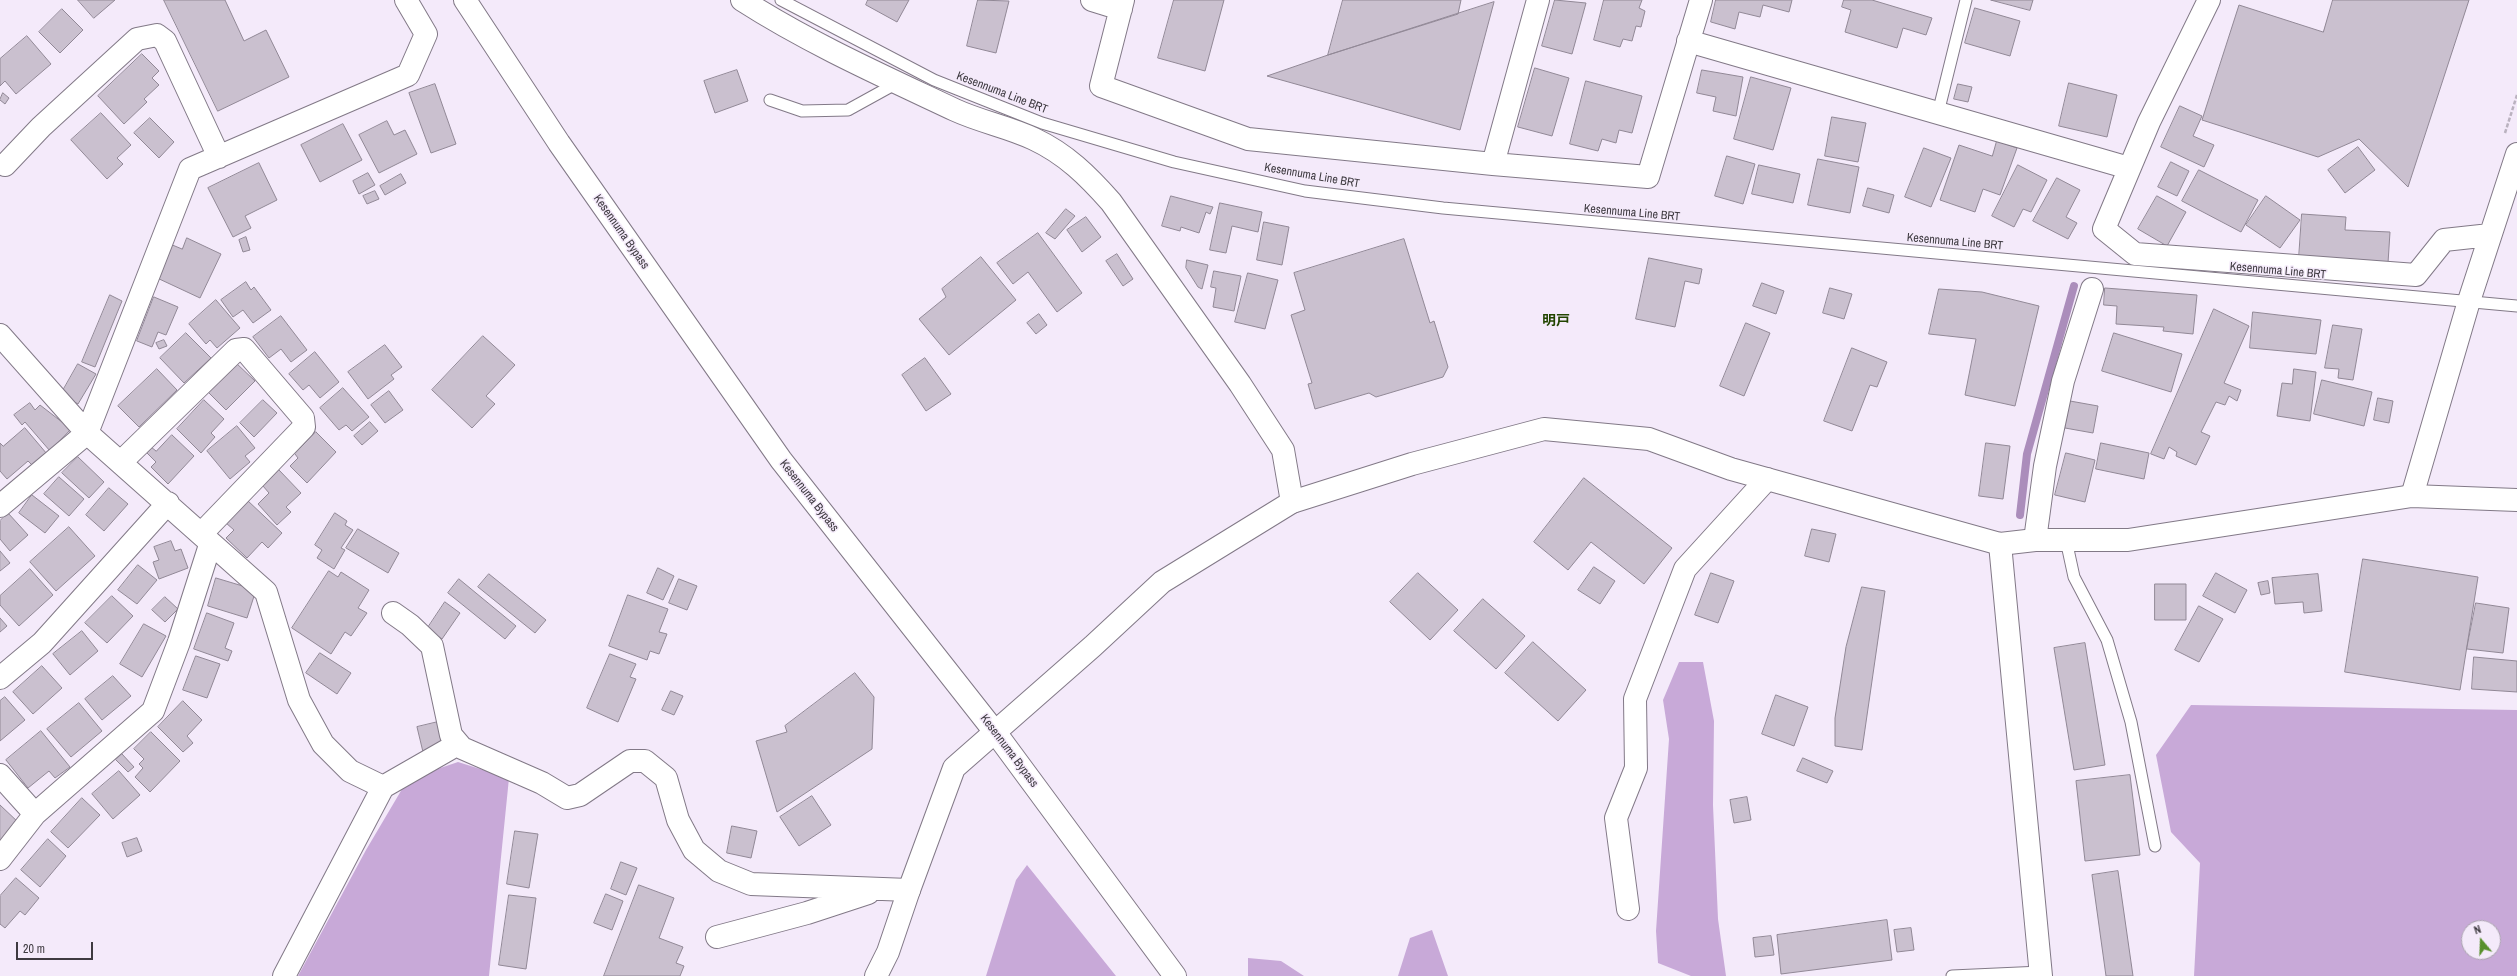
<!DOCTYPE html>
<html>
<head>
<meta charset="utf-8">
<style>
  body { margin:0 }
  #map { position:relative; width:2517px; height:976px; overflow:hidden; background:#f4eafa; font-family:"Archivo Narrow",sans-serif }
  canvas { display:block }
  .north { position:absolute; left:2461px; top:920px; width:40px; height:40px; box-sizing:border-box; background:#f4eafa; border:1px solid #aba4b0; border-radius:50%; rotate:341deg; font-size:11px; font-weight:700; line-height:16px; text-align:center; color:#3e3a40 }
  .north::after { content:''; display:block; margin:auto; width:14px; height:18px; background:#58902c; clip-path:polygon(50% 0,100% 100%,50% 72%,0 100%) }
  .scale { position:absolute; left:16px; top:942px; width:77px; height:18px; box-sizing:border-box; border:2px solid #3e3a40; border-top:0; padding-left:5px; font-size:12px; line-height:14px; white-space:nowrap; color:#3e3a40; -webkit-text-stroke:3px #f4eafa; paint-order:stroke }
</style>
</head>
<body>
<div id="map">
<canvas width="2517" height="976"></canvas>
<div class="north">N</div>
<div class="scale">20 m</div>
</div>
<script>
const g = document.querySelector('canvas').getContext('2d');
g.lineJoin = 'round';
function fillPath(path, color) {
  g.fillStyle = color;
  g.fill(path, 'evenodd');
}
function trace(path, color, width, dash) {
  g.strokeStyle = color;
  g.lineWidth = width;
  g.lineCap = dash ? 'butt' : 'round';
  g.setLineDash(dash || []);
  g.stroke(path);
}
function write(font, color, halo, rows, align = 'center') {
  g.font = font + ' "Archivo Narrow","Noto Sans JP",sans-serif';
  g.lineWidth = 3;
  g.setLineDash([]);
  g.textBaseline = 'middle';
  g.strokeStyle = halo;
  g.fillStyle = color;
  for (const [text, x, y, turn = 0] of rows) {
    g.save();
    g.translate(x, y);
    g.rotate((+turn || 0) * Math.PI / 180);
    g.textAlign = isNaN(turn) ? turn : align;
    if (halo) g.strokeText(text, 0, 0);
    g.fillText(text, 0, 0);
    g.restore();
  }
}
fillPath(new Path2D(`
  M 1679,662 L 1703,662 L 1714,721 L 1713,805 L 1718,919 L 1726,976 L 1691,976 L 1658,963 L 1656,931 L 1669,739 L 1663,700 Z
  M 2191,705 L 2517,710 L 2517,976 L 2194,976 L 2200,863 L 2171,832 L 2156,755 ZM 2469,928 L 2493,928 L 2493,952 L 2469,952 Z
  M 458,762 L 509,778 L 489,976 L 298,976 L 366,850 L 408,779 Z
  M 1027,865 L 1116,976 L 986,976 L 1016,880 Z
  M 1432,930 L 1448,976 L 1398,976 L 1410,938 Z
  M 1248,958 L 1281,961 L 1304,976 L 1248,976 Z`), '#c8a9d8');
trace(new Path2D(`
  M 2020,515 L 2027,454 L 2074,286`), '#ab8dbb', 8);
const building = new Path2D(`
  M 78,0 L 115,0 L 94,18 Z
  M 164,0 L 225,0 L 244,41 L 266,30 L 289,77 L 218,111 Z
  M 868,0 L 909,0 L 897,22 L 866,5 Z
  M 978,0 L 1009,1 L 996,53 L 967,46 Z
  M 1174,0 L 1224,0 L 1205,71 L 1158,58 Z
  M 1343,0 L 1461,0 L 1458,14 L 1328,55 Z
  M 1555,0 L 1586,3 L 1572,54 L 1542,46 Z
  M 1604,0 L 1642,0 L 1639,8 L 1645,11 L 1641,27 L 1636,26 L 1632,41 L 1623,39 L 1620,47 L 1594,40 Z
  M 1716,0 L 1792,0 L 1789,12 L 1763,5 L 1760,17 L 1739,12 L 1735,29 L 1711,22 Z
  M 1844,0 L 1872,0 L 1932,18 L 1926,35 L 1903,28 L 1897,48 L 1845,32 L 1851,10 L 1842,7 Z
  M 1991,0 L 2033,0 L 2030,10 Z
  M 2333,0 L 2469,0 L 2408,187 L 2359,139 L 2318,157 L 2202,120 L 2239,5 L 2323,32 Z
  M 1494,2 L 1460,130 L 1267,76 L 1328,55 Z
  M 1975,8 L 2020,21 L 2010,56 L 1965,43 Z
  M 62,9 L 83,30 L 60,53 L 39,32 Z
  M 27,36 L 51,64 L 16,94 L 5,81 L 0,86 L 0,59 Z
  M 142,54 L 159,71 L 152,78 L 159,85 L 144,99 L 147,102 L 124,124 L 98,96 Z
  M 1535,68 L 1569,78 L 1552,136 L 1518,127 Z
  M 737,70 L 748,101 L 715,113 L 704,81 Z
  M 1702,70 L 1743,77 L 1736,116 L 1713,111 L 1716,97 L 1697,93 Z
  M 1751,77 L 1791,88 L 1773,150 L 1734,139 Z
  M 1586,81 L 1642,96 L 1632,133 L 1619,130 L 1616,143 L 1602,139 L 1598,151 L 1570,144 Z
  M 2069,83 L 2117,95 L 2107,137 L 2059,126 Z
  M 435,84 L 456,144 L 431,153 L 409,93 Z
  M 1958,84 L 1972,87 L 1968,102 L 1954,99 Z
  M 3,93 L 9,98 L 5,104 L 0,100 Z
  M 2180,106 L 2202,116 L 2193,136 L 2214,145 L 2204,167 L 2161,147 Z
  M 101,113 L 131,145 L 117,158 L 123,164 L 107,179 L 71,140 Z
  M 1832,117 L 1866,123 L 1858,162 L 1825,156 Z
  M 150,118 L 174,142 L 159,158 L 134,133 Z
  M 387,121 L 394,135 L 405,130 L 417,154 L 379,173 L 359,135 Z
  M 343,124 L 362,160 L 320,182 L 301,145 Z
  M 1997,141 L 2017,148 L 2000,195 L 1983,189 L 1975,212 L 1940,200 L 1959,145 L 1992,156 Z
  M 2358,147 L 2375,170 L 2345,193 L 2328,170 Z
  M 1924,148 L 1951,158 L 1931,207 L 1905,197 Z
  M 1727,156 L 1755,164 L 1743,204 L 1715,196 Z
  M 1818,159 L 1859,167 L 1850,213 L 1808,205 Z
  M 2171,162 L 2189,171 L 2177,196 L 2158,187 Z
  M 259,163 L 277,200 L 245,216 L 251,228 L 233,237 L 208,188 Z
  M 1759,165 L 1800,174 L 1793,203 L 1752,194 Z
  M 2018,165 L 2047,180 L 2031,212 L 2023,209 L 2014,227 L 1992,216 Z
  M 2199,170 L 2258,200 L 2241,232 L 2182,201 Z
  M 368,173 L 375,185 L 359,194 L 353,181 Z
  M 401,174 L 406,183 L 385,195 L 380,186 Z
  M 2057,178 L 2080,190 L 2066,217 L 2077,223 L 2068,239 L 2033,221 Z
  M 1868,188 L 1894,195 L 1889,213 L 1863,206 Z
  M 375,191 L 379,199 L 367,204 L 363,196 Z
  M 1171,196 L 1213,207 L 1210,214 L 1206,212 L 1199,233 L 1181,227 L 1180,231 L 1162,226 Z
  M 2157,196 L 2186,212 L 2167,246 L 2138,229 Z
  M 2266,196 L 2300,220 L 2280,248 L 2246,225 Z
  M 1220,203 L 1262,212 L 1258,232 L 1232,226 L 1226,253 L 1210,250 Z
  M 1066,209 L 1075,216 L 1055,239 L 1046,233 Z
  M 2302,214 L 2346,217 L 2345,230 L 2390,232 L 2388,263 L 2299,258 Z
  M 1086,217 L 1101,237 L 1082,252 L 1067,230 Z
  M 1264,222 L 1289,227 L 1282,265 L 1257,260 Z
  M 1038,233 L 1082,293 L 1057,312 L 1028,272 L 1013,284 L 997,263 Z
  M 246,237 L 250,250 L 243,252 L 239,240 Z
  M 187,238 L 221,254 L 200,298 L 155,277 L 170,244 L 182,249 Z
  M 1404,239 L 1430,323 L 1434,321 L 1448,367 L 1443,377 L 1376,397 L 1369,393 L 1315,409 L 1308,384 L 1312,383 L 1291,315 L 1305,310 L 1294,273 Z
  M 1117,254 L 1133,279 L 1123,286 L 1106,261 Z
  M 981,257 L 1016,300 L 949,355 L 919,319 L 946,297 L 942,289 Z
  M 1649,258 L 1702,269 L 1699,284 L 1685,281 L 1675,327 L 1636,319 Z
  M 1187,260 L 1208,265 L 1202,289 L 1198,287 L 1186,268 Z
  M 1214,271 L 1241,276 L 1234,311 L 1213,307 L 1216,288 L 1211,287 Z
  M 1248,273 L 1278,280 L 1265,329 L 1235,322 Z
  M 246,282 L 251,290 L 254,287 L 271,310 L 253,323 L 243,310 L 233,317 L 221,300 Z
  M 1762,283 L 1784,291 L 1776,314 L 1753,306 Z
  M 1830,288 L 1852,294 L 1844,319 L 1823,313 Z
  M 2105,288 L 2197,295 L 2193,334 L 2163,331 L 2164,327 L 2116,324 L 2117,306 L 2104,305 Z
  M 1939,289 L 1982,292 L 2039,306 L 2015,406 L 1965,395 L 1976,339 L 1929,334 Z
  M 110,295 L 122,301 L 95,367 L 82,362 Z
  M 154,297 L 178,307 L 166,335 L 158,332 L 152,347 L 137,341 Z
  M 216,300 L 240,328 L 217,348 L 210,340 L 206,344 L 189,324 Z
  M 2214,309 L 2249,326 L 2224,383 L 2241,390 L 2237,401 L 2229,396 L 2225,405 L 2216,402 L 2201,432 L 2210,436 L 2196,465 L 2176,456 L 2177,452 L 2169,447 L 2164,459 L 2151,454 Z
  M 2253,312 L 2321,320 L 2316,354 L 2250,348 Z
  M 1039,314 L 1047,325 L 1036,334 L 1027,323 Z
  M 281,316 L 307,350 L 291,362 L 281,349 L 269,358 L 253,337 Z
  M 1746,323 L 1770,333 L 1744,396 L 1720,386 Z
  M 2333,325 L 2362,329 L 2353,380 L 2338,378 L 2339,369 L 2325,368 Z
  M 186,333 L 211,358 L 184,383 L 160,358 Z
  M 2114,333 L 2182,354 L 2171,392 L 2102,371 Z
  M 483,336 L 515,365 L 486,396 L 495,404 L 472,428 L 432,390 Z
  M 164,340 L 167,346 L 159,349 L 156,343 Z
  M 385,345 L 402,367 L 391,375 L 394,379 L 368,399 L 348,372 Z
  M 1852,348 L 1887,362 L 1877,387 L 1870,385 L 1852,431 L 1824,421 Z
  M 315,352 L 339,382 L 320,398 L 309,385 L 303,390 L 289,374 Z
  M 925,358 L 951,394 L 926,411 L 902,375 Z
  M 235,362 L 255,381 L 226,410 L 207,391 Z
  M 78,364 L 96,374 L 78,404 L 61,394 Z
  M 157,369 L 177,390 L 139,427 L 118,406 Z
  M 2294,369 L 2316,372 L 2310,421 L 2277,416 L 2282,383 L 2292,384 Z
  M 2322,380 L 2372,392 L 2364,426 L 2314,414 Z
  M 343,388 L 369,417 L 352,431 L 346,425 L 339,430 L 320,408 Z
  M 389,391 L 403,410 L 385,423 L 371,405 Z
  M 2378,398 L 2393,401 L 2389,423 L 2374,420 Z
  M 204,400 L 224,419 L 211,433 L 215,437 L 201,453 L 177,429 Z
  M 263,400 L 277,413 L 254,437 L 240,423 Z
  M 2070,401 L 2098,406 L 2093,433 L 2065,428 Z
  M 30,403 L 35,410 L 40,405 L 71,429 L 50,451 L 25,422 L 22,425 L 14,415 Z
  M 370,422 L 378,431 L 362,445 L 354,436 Z
  M 237,426 L 255,448 L 245,456 L 250,462 L 230,479 L 207,451 Z
  M 25,428 L 47,454 L 33,466 L 28,461 L 7,479 L 0,471 L 0,443 L 3,446 Z
  M 316,432 L 336,452 L 307,483 L 290,466 L 298,458 L 295,454 Z
  M 172,435 L 194,456 L 168,484 L 151,467 L 156,462 L 146,452 L 151,447 L 156,451 Z
  M 1986,443 L 2010,446 L 2003,499 L 1979,496 Z
  M 2101,443 L 2149,453 L 2144,479 L 2096,469 Z
  M 2066,453 L 2095,460 L 2085,502 L 2055,495 Z
  M 78,457 L 104,482 L 89,498 L 62,473 Z
  M 279,470 L 301,493 L 286,507 L 291,512 L 277,525 L 258,504 L 269,493 L 263,486 Z
  M 59,477 L 84,499 L 69,516 L 44,494 Z
  M 1584,478 L 1672,548 L 1644,584 L 1591,542 L 1568,570 L 1534,542 Z
  M 109,488 L 128,504 L 104,531 L 86,515 Z
  M 32,495 L 59,516 L 45,533 L 19,513 Z
  M 247,500 L 282,533 L 268,548 L 262,542 L 247,558 L 226,538 L 234,530 L 226,523 Z
  M 8,513 L 28,535 L 10,551 L 0,539 L 0,521 Z
  M 335,513 L 347,521 L 345,525 L 353,530 L 341,548 L 345,550 L 334,569 L 317,558 L 322,550 L 315,545 Z
  M 69,527 L 95,556 L 56,591 L 30,562 Z
  M 358,529 L 399,553 L 388,573 L 346,548 Z
  M 1812,529 L 1836,534 L 1829,562 L 1805,556 Z
  M 171,541 L 175,551 L 181,549 L 188,568 L 159,579 L 153,562 L 159,560 L 154,547 Z
  M 0,551 L 10,563 L 0,571 Z
  M 2363,559 L 2478,577 L 2460,690 L 2345,672 Z
  M 138,565 L 157,580 L 137,604 L 118,590 Z
  M 1594,567 L 1615,581 L 1600,604 L 1578,590 Z
  M 658,568 L 674,576 L 663,600 L 647,593 Z
  M 30,569 L 53,595 L 19,626 L 0,605 L 0,596 Z
  M 329,571 L 338,577 L 341,572 L 369,590 L 358,608 L 367,613 L 351,636 L 345,632 L 331,654 L 292,628 Z
  M 1418,573 L 1458,610 L 1430,640 L 1390,602 Z
  M 1711,573 L 1734,581 L 1718,623 L 1695,615 Z
  M 2216,573 L 2247,590 L 2235,613 L 2203,596 Z
  M 489,574 L 546,620 L 535,633 L 478,587 Z
  M 2318,574 L 2322,611 L 2304,613 L 2303,602 L 2275,604 L 2272,578 Z
  M 216,578 L 256,590 L 247,618 L 208,606 Z
  M 459,579 L 516,626 L 505,639 L 448,593 Z
  M 679,579 L 697,586 L 687,610 L 669,603 Z
  M 2268,581 L 2270,593 L 2261,595 L 2258,583 Z
  M 2155,584 L 2186,584 L 2186,620 L 2155,620 Z
  M 1862,587 L 1885,591 L 1862,750 L 1835,746 L 1835,718 L 1846,647 Z
  M 628,595 L 668,609 L 659,632 L 667,634 L 659,654 L 650,651 L 647,660 L 609,646 Z
  M 112,596 L 133,616 L 107,643 L 85,623 Z
  M 165,597 L 178,609 L 165,622 L 152,610 Z
  M 1483,599 L 1525,636 L 1496,669 L 1454,631 Z
  M 445,602 L 460,613 L 442,639 L 427,629 Z
  M 2476,603 L 2509,608 L 2503,653 L 2467,649 Z
  M 2199,606 L 2223,619 L 2199,662 L 2175,650 Z
  M 207,613 L 234,623 L 225,648 L 232,651 L 228,661 L 194,649 Z
  M 0,618 L 7,626 L 0,632 Z
  M 144,624 L 166,636 L 142,677 L 120,664 Z
  M 82,631 L 98,651 L 70,675 L 53,654 Z
  M 1533,642 L 1586,690 L 1558,721 L 1505,673 Z
  M 2085,643 L 2105,765 L 2074,770 L 2054,648 Z
  M 320,653 L 351,673 L 337,694 L 306,673 Z
  M 610,654 L 636,664 L 630,677 L 636,679 L 618,722 L 587,708 Z
  M 196,656 L 220,664 L 207,698 L 183,690 Z
  M 2474,657 L 2517,661 L 2517,692 L 2472,689 Z
  M 42,666 L 62,688 L 33,714 L 13,692 Z
  M 855,673 L 874,697 L 872,749 L 777,812 L 756,741 L 787,732 L 785,726 Z
  M 113,676 L 131,696 L 102,720 L 85,699 Z
  M 671,691 L 683,696 L 674,715 L 662,710 Z
  M 1776,695 L 1808,707 L 1794,746 L 1762,734 Z
  M 5,697 L 25,720 L 0,741 L 0,701 Z
  M 183,701 L 202,720 L 187,736 L 193,743 L 183,752 L 158,727 Z
  M 79,703 L 102,731 L 71,757 L 47,729 Z
  M 438,722 L 444,747 L 423,752 L 417,727 Z
  M 41,731 L 70,767 L 55,778 L 49,771 L 28,788 L 6,760 Z
  M 151,732 L 180,761 L 150,792 L 135,777 L 143,768 L 139,764 L 144,759 L 134,749 Z
  M 122,754 L 134,767 L 128,772 L 116,760 Z
  M 1803,758 L 1833,771 L 1827,783 L 1797,771 Z
  M 119,771 L 140,795 L 113,819 L 92,794 Z
  M 2130,775 L 2140,855 L 2085,861 L 2076,781 Z
  M 812,796 L 831,825 L 799,846 L 780,817 Z
  M 1747,797 L 1751,820 L 1734,823 L 1730,800 Z
  M 82,798 L 100,815 L 68,848 L 51,832 Z
  M 0,805 L 19,823 L 0,844 Z
  M 732,826 L 757,831 L 751,858 L 727,853 Z
  M 515,831 L 538,834 L 529,888 L 507,884 Z
  M 137,838 L 142,851 L 127,857 L 122,843 Z
  M 48,839 L 66,856 L 40,887 L 21,870 Z
  M 621,862 L 637,868 L 626,895 L 611,889 Z
  M 2118,871 L 2133,976 L 2106,976 L 2092,875 Z
  M 16,878 L 39,898 L 25,915 L 20,911 L 5,928 L 0,924 L 0,896 Z
  M 639,885 L 674,898 L 659,938 L 683,947 L 676,963 L 684,966 L 680,976 L 604,976 Z
  M 606,894 L 623,901 L 612,930 L 594,923 Z
  M 509,895 L 536,898 L 526,969 L 499,965 Z
  M 1887,920 L 1892,960 L 1781,974 L 1777,935 Z
  M 1911,928 L 1914,950 L 1897,952 L 1894,930 Z
  M 1771,936 L 1774,955 L 1755,957 L 1753,938 Z`);
fillPath(building, '#cac0cf');
trace(building, '#918896', 1);
const lane = new Path2D(`
  M 781,0 L 934,80 L 1042,123 L 1174,162 L 1305,191 L 1443,208 L 2517,306
  M 770,100 L 802,111 L 848,110 L 897,83
  M 1938,113 L 1966,0
  M 2066,540 L 2074,577 L 2107,640 L 2131,722 L 2155,846
  M 1952,976 L 2041,972`);
const street = new Path2D(`
  M 742,0 C 809,43 883,76 955,110 C 981,122 1009,127 1034,139 C 1066,154 1088,176 1111,202 L 1240,384 L 1283,450 L 1292,502
  M 1092,0 L 1121,9
  M 1123,0 L 1101,86 L 1248,139 L 1493,164 L 1648,177 L 1701,0
  M 2209,0 L 2149,122 L 2104,229 L 2135,254 L 2416,275 L 2444,240 L 2490,235
  M 1688,41 L 2129,168
  M 1493,164 L 1538,0
  M 5,165 L 41,127 L 137,39 L 157,35 L 165,41 L 219,157
  M 0,335 L 87,433 L 266,592 L 299,700 L 323,744 L 350,771 L 383,787 L 458,744
  M 121,462 L 236,350 L 244,349 L 303,418 L 304,427 L 202,533
  M 2412,496 L 2469,301 L 2517,154
  M 0,506 L 87,433 L 190,169 L 408,75 L 426,34 L 406,0
  M 2035,540 L 2045,466 L 2063,381 L 2092,289
  M 2000,544 L 2041,976
  M 393,613 L 410,625 L 432,646 L 451,735 L 462,748 L 542,783 L 567,798 L 580,795 L 630,761 L 645,761 L 666,778 L 678,820 L 694,850 L 719,871 L 751,884 L 909,890
  M 0,678 L 42,643 L 168,503
  M 0,775 L 35,814
  M 0,859 L 35,814 L 153,711 L 179,642 L 210,545
  M 1628,909 L 1616,818 L 1636,768 L 1635,699 L 1685,569 L 1767,479
  M 717,937 L 807,913 L 868,893
  M 284,976 L 383,787`);
const secondary = new Path2D(`
  M 876,976 L 888,952 L 909,890 L 954,768 L 1093,646 L 1162,582 L 1292,502 L 1412,464 L 1544,429 L 1649,439 L 1731,469 L 2000,544 L 2035,540 L 2128,540 L 2412,496 L 2517,500`);
const highway = new Path2D(`
  M 465,0 L 559,143 L 781,460 L 995,732 L 1175,976`);
trace(lane, '#827987', 13);
trace(street, '#827987', 24);
trace(secondary, '#827987', 24);
trace(highway, '#827987', 24);
trace(new Path2D(`
  M 2505,133 L 2517,95`), '#bab2bf', 2.5, [4, 2]);
trace(lane, '#fff', 11);
trace(street, '#fff', 22);
trace(secondary, '#fff', 22);
trace(highway, '#fff', 22);
write('12px', '#3e3a40', '#f4eafa', [
  ["Kesennuma Line BRT",1002,93,21],
  ["Kesennuma Line BRT",1312,176,10],
  ["Kesennuma Line BRT",1632,213,5],
  ["Kesennuma Bypass",621,232,55],
  ["Kesennuma Line BRT",1955,242,5],
  ["Kesennuma Line BRT",2278,271,5],
  ["Kesennuma Bypass",809,496,52],
  ["Kesennuma Bypass",1009,751,53]
]);
write('bold 14px', '#224500', '#f4eafa', [
  ["明戸",1556,321]
]);
</script>
</body>
</html>
